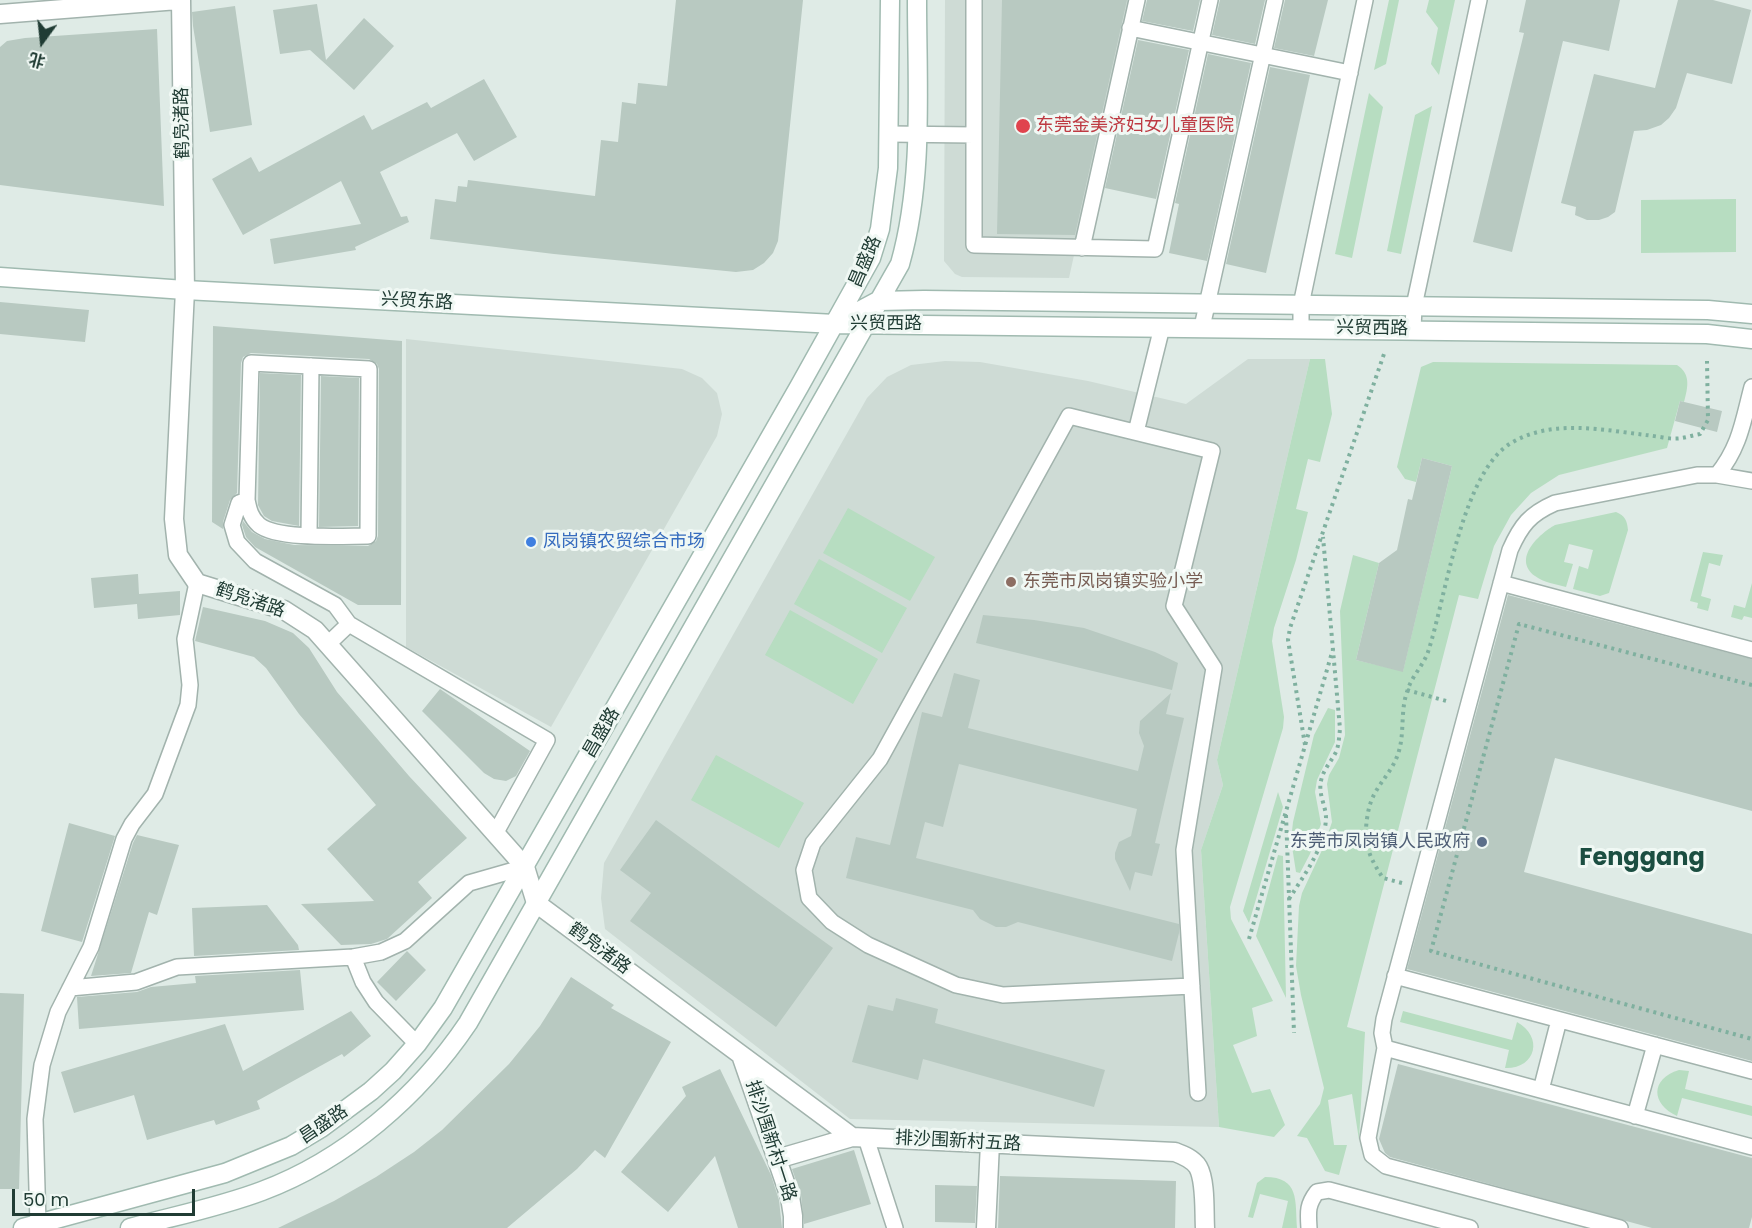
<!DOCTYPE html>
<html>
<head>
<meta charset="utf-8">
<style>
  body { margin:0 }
  #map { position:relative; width:1752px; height:1228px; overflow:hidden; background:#dfebe6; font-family:Poppins,"Noto Sans SC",sans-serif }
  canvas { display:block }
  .north { position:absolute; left:12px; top:12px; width:60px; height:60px; -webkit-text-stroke:4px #f0f8f4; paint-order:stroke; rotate:195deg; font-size:16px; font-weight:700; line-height:24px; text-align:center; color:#203c34 }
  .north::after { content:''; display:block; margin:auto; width:21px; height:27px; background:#203c34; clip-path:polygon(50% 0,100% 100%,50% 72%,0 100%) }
  .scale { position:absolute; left:12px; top:1189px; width:183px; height:27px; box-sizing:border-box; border:3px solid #203c34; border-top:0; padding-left:8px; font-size:18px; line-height:21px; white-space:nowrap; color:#203c34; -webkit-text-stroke:4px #f0f8f4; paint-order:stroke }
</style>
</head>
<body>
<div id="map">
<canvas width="1752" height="1228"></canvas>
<div class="north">北</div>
<div class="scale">50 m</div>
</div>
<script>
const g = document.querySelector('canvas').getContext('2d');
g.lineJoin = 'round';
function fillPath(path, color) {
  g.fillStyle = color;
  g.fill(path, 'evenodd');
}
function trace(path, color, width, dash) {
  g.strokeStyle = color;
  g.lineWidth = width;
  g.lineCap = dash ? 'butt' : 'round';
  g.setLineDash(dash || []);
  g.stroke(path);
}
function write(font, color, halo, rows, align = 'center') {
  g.font = font + ' Poppins,"Noto Sans SC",sans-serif';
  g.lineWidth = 6;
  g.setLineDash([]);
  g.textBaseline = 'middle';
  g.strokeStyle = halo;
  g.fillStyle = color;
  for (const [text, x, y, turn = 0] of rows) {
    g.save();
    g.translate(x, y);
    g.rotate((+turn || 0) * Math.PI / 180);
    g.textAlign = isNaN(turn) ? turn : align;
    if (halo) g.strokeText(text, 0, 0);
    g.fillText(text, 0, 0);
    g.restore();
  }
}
fillPath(new Path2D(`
  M 945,0 L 1130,0 L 1069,278 L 962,277 L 955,274 L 944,261 Z
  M 406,339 L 682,369 L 702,378 L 717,393 L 722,414 L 717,436 L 551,727 L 406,647 Z
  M 1248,359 L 1310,359 L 1217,760 L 1223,785 L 1201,850 L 1219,1127 L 850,1119 L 605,929 L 601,898 L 604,863 L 867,398 L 887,377 L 911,365 L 945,361 L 980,362 L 1088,381 L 1186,404 Z`), '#cedbd5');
fillPath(new Path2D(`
  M 1389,0 L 1399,0 L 1386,64 L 1374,70 Z
  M 1429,0 L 1455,0 L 1439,75 L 1431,64 L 1438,28 L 1426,12 Z
  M 1369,93 L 1383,107 L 1352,258 L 1335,254 Z
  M 1432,106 L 1401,254 L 1387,251 L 1415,115 Z
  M 1736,199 L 1736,252 L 1641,253 L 1641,200 Z
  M 1310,359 L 1325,359 L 1332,414 L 1320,462 L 1308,459 L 1296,509 L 1308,512 L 1296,560 L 1274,628 L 1272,641 L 1284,717 L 1283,728 L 1230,907 L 1231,919 L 1273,1001 L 1252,1008 L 1257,1036 L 1233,1045 L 1252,1093 L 1270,1089 L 1285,1125 L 1274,1137 L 1219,1127 L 1201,850 L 1223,785 L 1217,760 Z
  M 1433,362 L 1677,365 C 1691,374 1688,387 1684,402 L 1680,401 L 1667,448 L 1559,475 L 1531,493 L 1511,515 L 1494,546 L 1478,599 L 1459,595 L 1347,1027 L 1365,1032 L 1359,1140 L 1352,1094 L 1328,1100 L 1334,1145 L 1347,1145 L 1339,1175 L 1325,1171 L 1307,1138 L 1297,1136 L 1320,1104 L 1324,1088 L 1301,995 L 1296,966 L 1299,906 L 1302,893 L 1323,848 L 1332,822 L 1327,784 L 1329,775 L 1339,758 L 1345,735 L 1340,611 L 1353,555 L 1379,563 L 1356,660 L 1403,671 L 1452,466 L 1422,458 L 1416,482 L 1405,479 L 1397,467 L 1421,367 Z
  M 848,508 L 935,557 L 910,601 L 823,553 Z
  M 1616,512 C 1625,516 1627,520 1628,530 L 1609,593 L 1600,596 L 1573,589 L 1579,566 L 1588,569 L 1593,550 L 1569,544 L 1564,562 L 1573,564 L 1566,587 C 1556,584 1544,583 1535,576 C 1512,559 1539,534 1555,525 Z
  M 1703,552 L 1723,555 L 1720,566 L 1709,563 L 1701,596 L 1711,599 L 1708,611 L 1697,608 L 1698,603 L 1690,601 Z
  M 819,559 L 907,608 L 882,653 L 794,604 Z
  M 1752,583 L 1752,618 L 1744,616 L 1742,620 L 1731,617 L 1734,605 L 1745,608 Z
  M 790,610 L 878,659 L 853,704 L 765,655 Z
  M 1328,708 L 1335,710 L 1335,742 L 1317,780 L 1315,792 L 1321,824 L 1310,854 L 1300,873 L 1296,872 L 1291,840 L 1293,822 L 1314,735 Z
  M 716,755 L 804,803 L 779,848 L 691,800 Z
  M 1278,792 L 1283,807 L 1249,923 L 1243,911 Z
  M 1278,855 L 1283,856 L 1286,998 L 1256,936 Z
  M 1403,1011 L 1512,1040 L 1517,1022 C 1544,1037 1536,1069 1505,1068 L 1509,1050 L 1400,1022 Z
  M 1679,1070 L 1689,1071 L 1685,1089 L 1752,1106 L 1752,1116 L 1682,1098 L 1677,1116 C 1651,1104 1650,1079 1679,1070 Z
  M 1265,1177 C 1300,1177 1295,1201 1297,1228 L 1282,1228 L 1288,1201 L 1260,1194 L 1253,1218 L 1248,1217 L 1257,1183 Z`), '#b7ddc1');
fillPath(new Path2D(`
  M 676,0 L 803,0 L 778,241 L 773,253 L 764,263 L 753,270 L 736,272 L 554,254 L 430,239 L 435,199 L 456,202 L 458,186 L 467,187 L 468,180 L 595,196 L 601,140 L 618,142 L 622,102 L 636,104 L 638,83 L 667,86 Z
  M 1002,0 L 1127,0 L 1075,235 L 997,234 Z
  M 1147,0 L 1200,0 L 1193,31 L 1142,21 Z
  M 1220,0 L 1265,0 L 1255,44 L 1212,35 Z
  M 1285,0 L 1328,0 L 1314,56 L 1274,48 Z
  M 1526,0 L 1620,0 L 1609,51 L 1563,41 L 1512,252 L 1473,242 L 1524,33 L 1519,32 Z
  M 1678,0 L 1713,0 L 1751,10 L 1732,84 L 1687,73 L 1676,108 L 1669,118 L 1661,125 L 1647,130 L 1634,131 L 1615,212 L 1608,217 L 1599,220 L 1587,220 L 1575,215 L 1576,207 L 1561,203 L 1594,74 L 1655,88 Z
  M 317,4 L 326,60 L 364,18 L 394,46 L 354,90 L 310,50 L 280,54 L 273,10 Z
  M 235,6 L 252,125 L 210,132 L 193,26 L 192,12 Z
  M 157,29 L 164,206 L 0,185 L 0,47 L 7,41 L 25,38 Z
  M 1138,40 L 1189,50 L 1156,199 L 1105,188 Z
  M 1208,54 L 1251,63 L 1207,261 L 1169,253 L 1179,204 L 1175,203 Z
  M 1270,67 L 1310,75 L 1266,273 L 1226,264 Z
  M 484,79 L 517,137 L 474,161 L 457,133 L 380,172 L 401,217 L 407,216 L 409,222 L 355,247 L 356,250 L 274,264 L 270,239 L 361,224 L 341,181 L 243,235 L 212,179 L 251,157 L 259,172 L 364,115 L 372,130 L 427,102 L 431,108 Z
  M 0,302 L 89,310 L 85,342 L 0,334 Z
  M 213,326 L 402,341 L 401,605 L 358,605 L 255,547 L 246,537 L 242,525 L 243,521 L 252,532 L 265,539 L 294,545 L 368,546 L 376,541 L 378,536 L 379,369 L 377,364 L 369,359 L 251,353 L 243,357 L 241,363 L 237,493 L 230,500 L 223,522 L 223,529 L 212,522 Z
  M 260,373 L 301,375 L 299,526 L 272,521 L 264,516 L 258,505 Z
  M 321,376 L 359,378 L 358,526 L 319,527 Z
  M 1680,401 L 1722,411 L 1717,432 L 1675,421 Z
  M 1422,458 L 1452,466 L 1403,672 L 1356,660 L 1379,563 L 1397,550 L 1408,499 L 1412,500 Z
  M 138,574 L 139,594 L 180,591 L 180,615 L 138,619 L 137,604 L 94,608 L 91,578 Z
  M 1508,595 L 1752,659 L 1752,811 L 1555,758 L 1524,872 L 1752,934 L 1752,1061 L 1407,969 Z
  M 203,607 L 265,621 L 293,633 L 309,648 L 337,692 L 409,776 L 467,838 L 418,882 L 432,898 L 387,939 L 371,944 L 341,945 L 301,904 L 374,901 L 327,849 L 376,805 L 299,714 L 266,668 L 254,657 L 195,641 Z
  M 983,615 L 1034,620 L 1084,628 L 1155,652 L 1178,663 L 1172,690 L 976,643 Z
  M 954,673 L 980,680 L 968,728 L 1138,771 L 1144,746 L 1139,733 L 1140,721 L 1171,693 L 1166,714 L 1184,718 L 1155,843 L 1160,844 L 1152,876 L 1135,872 L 1130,891 L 1115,859 L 1115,853 L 1119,842 L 1131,836 L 1137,809 L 959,764 L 943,827 L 925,822 L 916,858 L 1179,924 L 1179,933 L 1172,961 L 1018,922 L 1006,927 L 996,927 L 980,919 L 973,910 L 846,878 L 856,837 L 890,845 L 922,712 L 942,717 Z
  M 440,689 L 530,751 L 516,776 L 506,781 L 494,779 L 484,773 L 422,711 Z
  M 656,820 L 833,948 L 776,1027 L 630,921 L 651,893 L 620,870 Z
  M 69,823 L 115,836 L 82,942 L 41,931 Z
  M 137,835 L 179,845 L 157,915 L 149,912 L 131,973 L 91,976 L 133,843 Z
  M 267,905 L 298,945 L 299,950 L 194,956 L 192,908 Z
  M 407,951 L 426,970 L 396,1001 L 377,982 Z
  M 300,970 L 304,1010 L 79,1029 L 77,997 L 137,992 L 151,987 L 196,983 L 195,976 Z
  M 571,977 L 614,1005 L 611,1008 L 671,1042 L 605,1158 L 595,1150 L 577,1169 L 507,1228 L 278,1228 L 334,1201 L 376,1177 L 414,1152 L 442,1130 L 509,1064 L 540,1026 Z
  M 0,993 L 24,994 L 19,1189 L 0,1189 Z
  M 896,998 L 938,1009 L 935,1023 L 1105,1070 L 1094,1107 L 923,1059 L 918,1080 L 852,1062 L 868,1005 L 893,1011 Z
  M 351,1011 L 371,1036 L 344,1057 L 342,1054 L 257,1101 L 260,1109 L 216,1125 L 214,1120 L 147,1140 L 134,1095 L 74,1113 L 61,1072 L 225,1024 L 243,1071 Z
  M 1398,1064 L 1752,1158 L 1752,1217 L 1749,1228 L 1652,1228 L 1390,1157 L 1385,1153 L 1379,1139 Z
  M 720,1069 L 771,1175 L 779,1200 L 782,1228 L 738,1228 L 715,1156 L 668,1212 L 621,1172 L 686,1096 L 682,1087 Z
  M 854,1150 L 871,1204 L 804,1224 L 801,1195 L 792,1169 Z
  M 1000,1176 L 1176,1181 L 1175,1228 L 998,1228 Z
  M 935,1185 L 977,1186 L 975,1223 L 935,1222 Z`), '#b8c9c1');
const lane = new Path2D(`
  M 974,0 L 974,245 L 1155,249 L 1210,0
  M 1130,28 L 1350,73
  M 889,134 L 974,135
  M 1082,248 L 1137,0
  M 1202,327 L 1275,0
  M 1301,328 L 1301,305 L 1365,0
  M 1413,330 L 1414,306 L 1419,283 L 1479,0
  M 1136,432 L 1162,327
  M 1717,475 C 1740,447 1743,421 1752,387
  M 247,500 C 249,510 251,518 259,525 C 278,540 343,536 368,536 L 369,369 L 251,363 L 247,500 L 239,503 L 232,525 L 237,542 L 255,561 L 335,605 L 349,624 L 328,644
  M 309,535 L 311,366
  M 1501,583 L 1752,650
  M 349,624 L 547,740 L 495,834
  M 353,957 L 363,982 L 376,1002 L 417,1044
  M 1395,976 L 1752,1071
  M 1192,986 L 1003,995 L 956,985 L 868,945 L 832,922 L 809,898 L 804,870 L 813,843 L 880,759 L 1069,416 L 1212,451 L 1174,606 L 1214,668 L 1184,850 L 1198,1093
  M 70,988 L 136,982 L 177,967 L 353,957 L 381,952 L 405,941 L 469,883 L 525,867
  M 1385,1048 L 1752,1147
  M 1541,1090 L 1559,1020
  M 1635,1116 L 1655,1045
  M 866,1138 L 895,1228
  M 38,1224 L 35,1119 L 42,1065 L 58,1012 L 91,947 L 124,839 L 132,824 L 155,794 L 188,705 L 190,685 L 185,639 L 197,583
  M 1309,1228 C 1308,1212 1307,1205 1317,1192 L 1329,1190 L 1470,1228
  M 1620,1228 L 1386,1166 L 1372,1155 L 1368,1138 L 1385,1048 L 1382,1033 L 1384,1019 L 1510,550 C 1521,525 1530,514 1555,503 L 1697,475 L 1717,475 L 1752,481`);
const street = new Path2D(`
  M 181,0 L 185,290 L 174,519 L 178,555 L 197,583 L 284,610 L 315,630 L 525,867 L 536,903 L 852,1137 L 1175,1152 C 1183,1155 1193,1159 1198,1167 C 1206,1181 1204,1212 1205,1228
  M 0,14 L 178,0
  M 741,1055 L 790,1197 L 793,1216 L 793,1228
  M 777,1159 L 852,1137
  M 986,1228 L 990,1143`);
const secondary = new Path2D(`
  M 0,277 L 185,290 L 835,324
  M 1752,314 L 1708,310 L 924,300 L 878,301 L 835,324 L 1707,334 L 1752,339
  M 23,1228 L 225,1173 L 291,1146 L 321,1128 L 371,1091 L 393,1071 L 417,1044 L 443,1008 L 799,387 L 871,258 L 880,229 L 888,168 L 890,0
  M 130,1228 C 174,1216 220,1207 262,1191 C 345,1160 419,1096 468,1023 L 900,264 C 924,179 917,88 917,0`);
trace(lane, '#a2b3ad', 18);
trace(street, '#a2b3ad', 21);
trace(secondary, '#a0bab0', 21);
trace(new Path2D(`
  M 1752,685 L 1519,624 L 1431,951 L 1752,1039
  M 1407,690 L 1450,702
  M 1305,745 L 1288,640 L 1290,628 L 1385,351
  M 1286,815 L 1294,1033
  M 1402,883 L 1383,878 C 1373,863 1364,847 1366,828 C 1367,816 1369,803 1375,793 C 1382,780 1393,769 1398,754 C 1405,734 1400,712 1407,692 C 1411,677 1423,666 1428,652 C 1446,598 1462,469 1513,442 C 1553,419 1603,430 1646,435 C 1657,436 1671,440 1682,438 C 1688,437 1694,435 1700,434 L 1708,420 L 1707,361
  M 1289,899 C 1304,875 1325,848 1326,818 C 1326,806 1318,794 1321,781 C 1323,770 1331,762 1336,752 C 1339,745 1339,737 1340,729 L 1323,537
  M 1249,939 L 1333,649`), '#7fb09f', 4, [3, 4.5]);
trace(lane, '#fff', 15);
trace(street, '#fff', 18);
trace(secondary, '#fff', 18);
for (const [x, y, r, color] of [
  [1023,126,8,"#e0444e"],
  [531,542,6,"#3f7fe0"],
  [1011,582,6,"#8d6e63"],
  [1482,842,6,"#5c6f8a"]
]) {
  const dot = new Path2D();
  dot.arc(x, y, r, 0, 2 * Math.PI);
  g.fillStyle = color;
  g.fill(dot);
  trace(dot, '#f0f8f4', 2);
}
write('18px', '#203c34', '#f0f8f4', [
  ["鹤凫渚路",183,123,-91],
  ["昌盛路",866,262,-67],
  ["兴贸东路",417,302,3],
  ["兴贸西路",886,324],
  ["兴贸西路",1372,329,1],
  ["鹤凫渚路",250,601,19],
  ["昌盛路",602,733,-60],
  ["鹤凫渚路",599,949,37],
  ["昌盛路",324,1125,-34],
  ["排沙围新村一路",770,1141,72],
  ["排沙围新村五路",958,1142,3]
]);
write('18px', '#be3a42', '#f0f8f4', [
  ["东莞金美济妇女儿童医院",1036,126]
], 'left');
write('18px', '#366cbe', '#f0f8f4', [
  ["凤岗镇农贸综合市场",543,542]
], 'left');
write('18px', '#785e54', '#f0f8f4', [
  ["东莞市凤岗镇实验小学",1023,582]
], 'left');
write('18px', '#4e5e75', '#f0f8f4', [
  ["东莞市凤岗镇人民政府",1470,842]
], 'right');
write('bold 24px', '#1b4e41', '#f0f8f4', [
  ["Fenggang",1642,859]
]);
</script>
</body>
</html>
